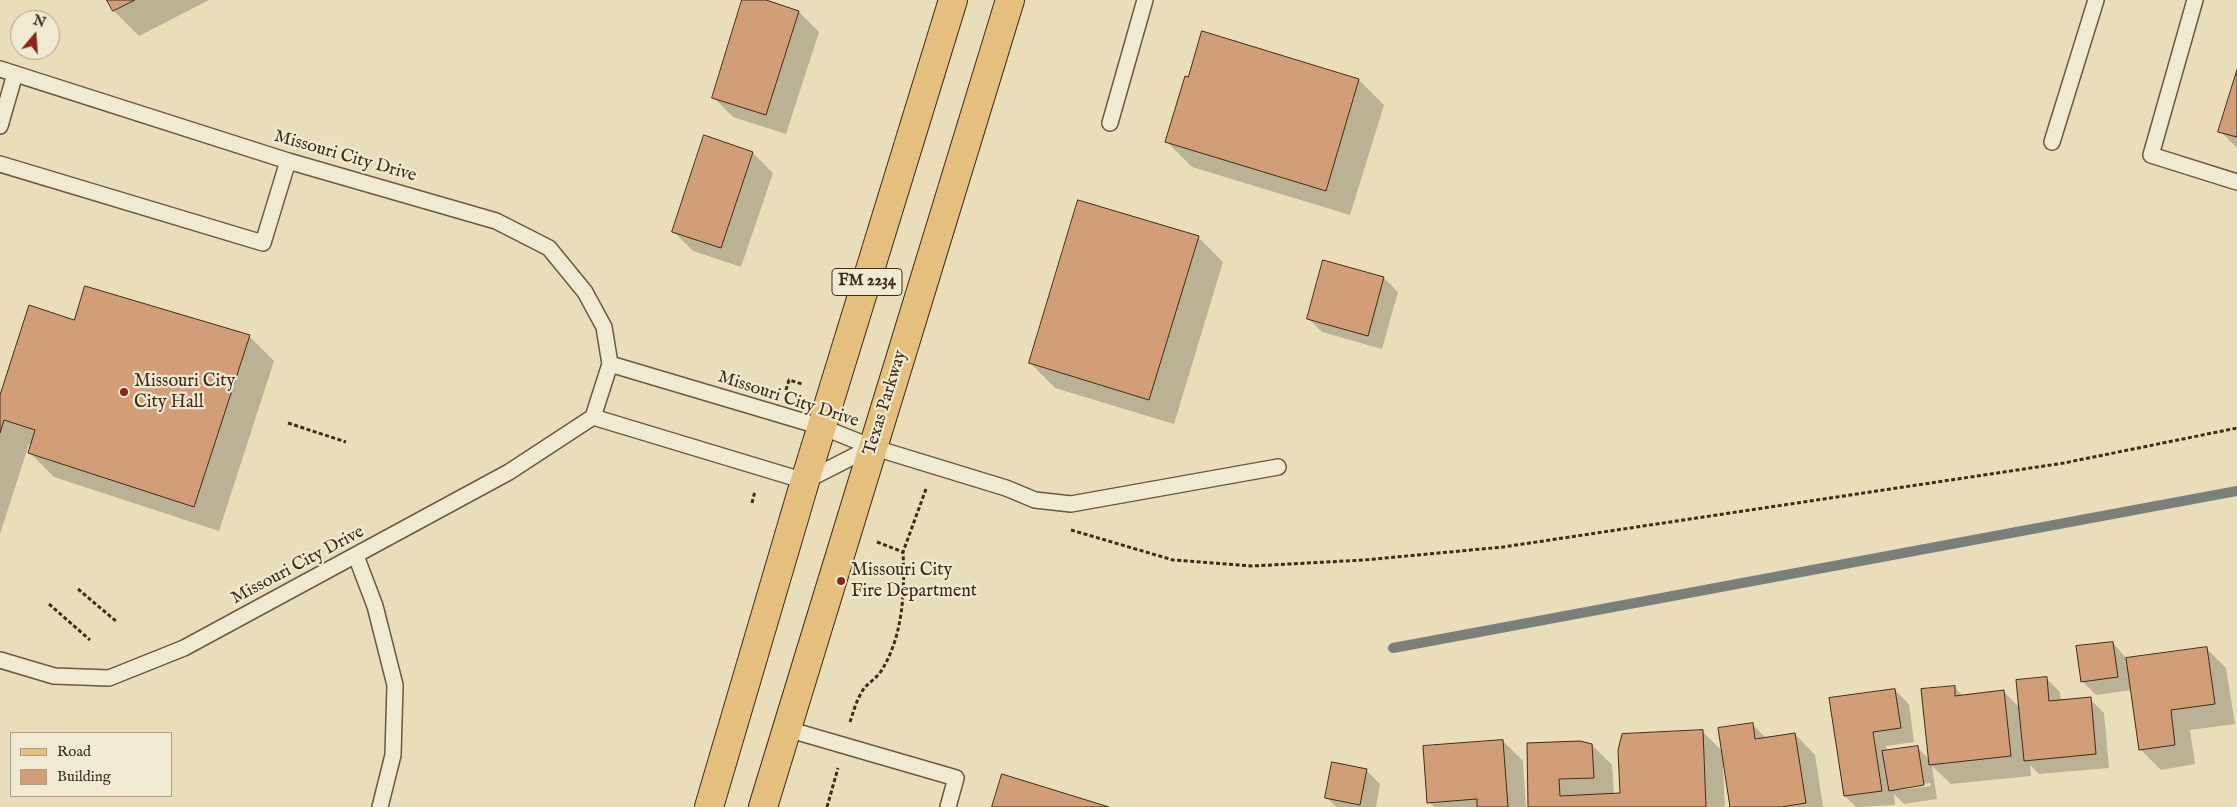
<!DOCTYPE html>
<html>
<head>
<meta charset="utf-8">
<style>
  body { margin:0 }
  #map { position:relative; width:2237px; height:807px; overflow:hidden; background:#eadeba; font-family:"IM FELL English",serif }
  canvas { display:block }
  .legend { position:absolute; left:10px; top:732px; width:162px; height:65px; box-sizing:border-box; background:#f1ead2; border:1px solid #ab9d88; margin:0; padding:6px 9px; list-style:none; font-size:15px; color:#412a1a }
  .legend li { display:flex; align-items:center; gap:10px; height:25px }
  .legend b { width:25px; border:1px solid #ab9d88 }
  .north { position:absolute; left:10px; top:10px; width:50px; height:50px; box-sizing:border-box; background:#f1ead2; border:1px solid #ab9d88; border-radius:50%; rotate:18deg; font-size:14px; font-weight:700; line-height:20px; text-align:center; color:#412a1a }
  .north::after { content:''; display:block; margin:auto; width:18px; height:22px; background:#8f2418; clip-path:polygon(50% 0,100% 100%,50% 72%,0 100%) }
</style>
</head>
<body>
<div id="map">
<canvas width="2237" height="807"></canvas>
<ul class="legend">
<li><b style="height:6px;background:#e5bf7d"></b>Road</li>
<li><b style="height:14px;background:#d29e77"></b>Building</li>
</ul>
<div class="north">N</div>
</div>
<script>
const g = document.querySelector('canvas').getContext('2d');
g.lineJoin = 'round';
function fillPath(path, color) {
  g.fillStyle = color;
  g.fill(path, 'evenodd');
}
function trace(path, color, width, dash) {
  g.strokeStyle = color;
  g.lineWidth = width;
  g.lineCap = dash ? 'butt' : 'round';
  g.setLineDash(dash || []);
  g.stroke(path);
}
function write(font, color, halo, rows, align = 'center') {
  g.font = font + ' "IM FELL English",serif';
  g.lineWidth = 4.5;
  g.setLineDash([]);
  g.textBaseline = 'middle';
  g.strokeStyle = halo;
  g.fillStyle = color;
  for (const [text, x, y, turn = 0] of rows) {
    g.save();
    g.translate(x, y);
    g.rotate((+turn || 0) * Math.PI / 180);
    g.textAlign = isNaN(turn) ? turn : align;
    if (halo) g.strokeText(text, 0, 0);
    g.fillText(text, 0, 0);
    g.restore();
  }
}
fillPath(new Path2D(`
  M 109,0 L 209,0 L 139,36 L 114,11 Z
  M 744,0 L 762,0 L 799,12 L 819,32 L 786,134 L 733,117 L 713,97 Z
  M 2237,74 L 2237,148 L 2220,131 Z
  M 1359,80 L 1384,105 L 1350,215 L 1192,167 L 1167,142 Z
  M 753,153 L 773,173 L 741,267 L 693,251 L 673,231 Z
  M 1198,237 L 1223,262 L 1174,424 L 1055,388 L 1030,363 Z
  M 1324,262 L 1384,278 L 1398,292 L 1382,349 L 1322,332 L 1308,318 Z
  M 75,321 L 249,336 L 274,361 L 219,531 L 54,477 L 29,452 L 32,445 L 29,444 L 0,534 L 0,399 Z
  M 2113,643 L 2127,659 L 2206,648 L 2226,668 L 2235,724 L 2190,730 L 2195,764 L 2161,770 L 2140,749 L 2132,690 L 2096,695 L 2082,681 Z
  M 2046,678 L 2060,692 L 2061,701 L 2090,699 L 2104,713 L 2109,768 L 2039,774 L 2030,765 L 2031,776 L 1951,784 L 1932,766 L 1937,799 L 1904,804 L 1894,794 L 1895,805 L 1856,807 L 1845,796 L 1831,699 L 1895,690 L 1909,704 L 1914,742 L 1886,746 L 1887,752 L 1917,747 L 1930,760 L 1954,687 L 1963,696 L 2004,692 L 2020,708 ZM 1930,783 L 1931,786 L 1899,790 L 1899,788 Z
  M 1752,724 L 1767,739 L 1795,734 L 1815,755 L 1823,807 L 1731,807 L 1725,766 L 1723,767 L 1725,807 L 1530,807 L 1592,745 L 1612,765 L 1614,795 L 1622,794 L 1702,731 L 1723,752 Z
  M 1503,741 L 1523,761 L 1526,807 L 1434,807 L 1429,802 Z
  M 1366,770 L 1380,784 L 1376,807 L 1336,807 L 1326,797 Z`), '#0003');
trace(new Path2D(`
  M 1393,648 L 2237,491`), '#79807b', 10);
const building = new Path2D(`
  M 107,0 L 135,0 L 113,11 Z
  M 742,0 L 766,0 L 799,11 L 766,115 L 712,98 Z
  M 1202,31 L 1359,79 L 1326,191 L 1165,142 L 1185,76 L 1188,77 Z
  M 2237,70 L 2237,137 L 2218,132 Z
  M 704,135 L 753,152 L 721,248 L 672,232 Z
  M 1078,200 L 1199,236 L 1149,400 L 1029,363 Z
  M 1323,260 L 1384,277 L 1368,336 L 1307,319 Z
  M 85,286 L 250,335 L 194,507 L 28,453 L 35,430 L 4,420 L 0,433 L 0,395 L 29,305 L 74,320 Z
  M 2113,642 L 2118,677 L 2081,682 L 2076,646 Z
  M 2207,647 L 2215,704 L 2171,710 L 2175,745 L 2139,750 L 2126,658 Z
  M 2047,677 L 2049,701 L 2091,697 L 2096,754 L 2024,761 L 2016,680 Z
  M 1955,686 L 1955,696 L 2004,690 L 2011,756 L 1929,765 L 1921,689 Z
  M 1895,689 L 1901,728 L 1873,732 L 1882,791 L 1844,796 L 1829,698 Z
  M 1753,723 L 1755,739 L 1795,733 L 1806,803 L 1781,807 L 1730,807 L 1718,728 Z
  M 1703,730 L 1706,807 L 1528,807 L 1527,743 L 1580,741 L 1592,744 L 1594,778 L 1559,779 L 1560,796 L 1620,793 L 1618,750 L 1622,734 Z
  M 1503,740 L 1508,807 L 1477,807 L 1477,799 L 1427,803 L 1423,746 Z
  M 1918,746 L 1924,785 L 1889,791 L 1882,751 Z
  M 1332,762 L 1367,769 L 1360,805 L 1325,798 Z
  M 1002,774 L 1109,807 L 992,807 Z`);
fillPath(building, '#d29e77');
trace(building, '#412a1a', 1);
const service = new Path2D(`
  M 2195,0 L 2151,155 L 2237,182
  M 0,69 L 288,161 L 496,221 L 549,248 L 585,292 L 604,327 L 610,364 L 593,417 L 509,472 L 184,648 L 109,678 L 54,676 L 0,660
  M 1110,123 L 1145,0
  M 0,126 L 15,74
  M 2052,142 L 2096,0
  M 0,164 L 263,243 L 288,161
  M 610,364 L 822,427 L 872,447 L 1006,488 L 1035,500 L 1071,504 L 1278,467
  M 593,417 L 805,481 L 872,447
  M 356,556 L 375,606 L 395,685 L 393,755 L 380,807
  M 787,729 L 956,778 L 948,807`);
const primary = new Path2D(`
  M 709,807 L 805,481 L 953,0
  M 763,807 L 1010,0`);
trace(service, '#6b5742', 18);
trace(primary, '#412a1a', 30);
trace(new Path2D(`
  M 786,390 L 789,380 L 802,384
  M 288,423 L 346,442
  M 752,503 L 755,491
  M 1071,530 L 1173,560 L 1252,566 L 1364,560 L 1503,547 L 2064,463 L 2237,428
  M 877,542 L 903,552 L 926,489
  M 78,589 L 117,622
  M 49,604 L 90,640
  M 850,722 C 854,710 857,698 865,687 C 871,681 879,676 883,668 C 903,634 905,591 903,552
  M 827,807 L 838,768`), '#412a1a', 3, [4, 2.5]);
trace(service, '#f1ead2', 15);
trace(primary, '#e5bf7d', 28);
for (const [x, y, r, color] of [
  [124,392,5,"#8f2418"],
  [841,581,5,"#8f2418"]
]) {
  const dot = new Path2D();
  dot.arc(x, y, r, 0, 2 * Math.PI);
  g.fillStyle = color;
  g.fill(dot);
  trace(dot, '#f1ead2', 2);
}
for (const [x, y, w] of [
  [867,282,70]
]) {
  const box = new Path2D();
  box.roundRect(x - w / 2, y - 13.5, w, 27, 4);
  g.fillStyle = '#f1ead2';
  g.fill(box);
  trace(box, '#412a1a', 1);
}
write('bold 16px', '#412a1a', null, [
  ["FM 2234",867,282]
]);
write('18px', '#412a1a', '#f1ead2', [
  ["Missouri City Drive",345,157,16],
  ["Missouri City Drive",788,400,18],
  ["Texas Parkway",886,403,-73],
  ["Missouri City Drive",298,566,-28]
]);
write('18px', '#412a1a', '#f1ead2', [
  ["Missouri City",134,382],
  ["City Hall",134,403],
  ["Missouri City",851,571],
  ["Fire Department",851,592]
], 'left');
</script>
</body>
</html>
